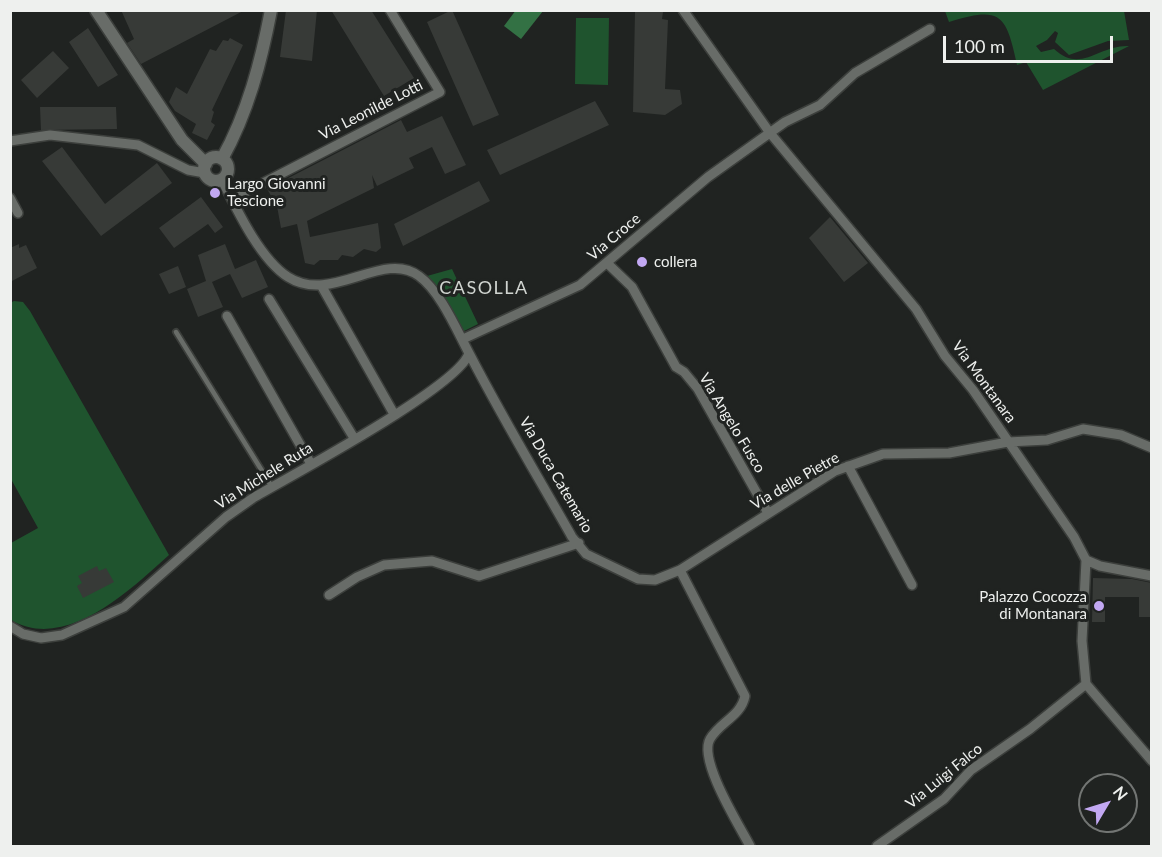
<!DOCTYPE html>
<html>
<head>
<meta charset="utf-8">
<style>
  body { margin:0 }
  #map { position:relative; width:1162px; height:857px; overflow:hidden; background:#202321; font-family:Lato,sans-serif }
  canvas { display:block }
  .frame { position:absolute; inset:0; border:12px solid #eef0ee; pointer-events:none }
  .north { position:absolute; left:1078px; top:773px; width:60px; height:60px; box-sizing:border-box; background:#202321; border:2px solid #727573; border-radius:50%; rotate:52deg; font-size:16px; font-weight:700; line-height:24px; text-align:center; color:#eef0ee }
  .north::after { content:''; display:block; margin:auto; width:21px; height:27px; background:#c2a8f2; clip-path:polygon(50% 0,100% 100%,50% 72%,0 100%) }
  .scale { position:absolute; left:943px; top:36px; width:170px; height:27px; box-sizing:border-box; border:3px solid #eef0ee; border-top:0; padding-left:8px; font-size:18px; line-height:21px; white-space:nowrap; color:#eef0ee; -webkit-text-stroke:4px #202321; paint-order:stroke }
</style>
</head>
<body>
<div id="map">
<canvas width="1162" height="857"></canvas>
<div class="frame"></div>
<div class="north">N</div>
<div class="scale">100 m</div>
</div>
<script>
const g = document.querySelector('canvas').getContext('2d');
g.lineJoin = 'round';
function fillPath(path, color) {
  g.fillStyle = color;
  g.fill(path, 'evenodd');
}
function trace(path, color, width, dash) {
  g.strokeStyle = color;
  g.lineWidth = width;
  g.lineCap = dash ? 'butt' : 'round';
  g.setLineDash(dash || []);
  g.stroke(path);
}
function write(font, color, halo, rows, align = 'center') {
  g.font = font + ' Lato,sans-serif';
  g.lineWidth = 6;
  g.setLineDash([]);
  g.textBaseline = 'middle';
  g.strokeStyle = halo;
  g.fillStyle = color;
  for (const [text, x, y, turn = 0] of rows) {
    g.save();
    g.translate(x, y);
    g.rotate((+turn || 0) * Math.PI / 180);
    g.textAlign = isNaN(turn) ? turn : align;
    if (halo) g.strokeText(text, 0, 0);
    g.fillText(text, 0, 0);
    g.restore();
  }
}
fillPath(new Path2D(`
  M 945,11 L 1124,11 L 1129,40 L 1108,41 L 1069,55 L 1055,42 L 1058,33 L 1055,31 L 1047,40 L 1036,46 L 1041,52 L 1054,49 C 1081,74 1098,45 1129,46 L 1043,90 L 1026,62 L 1017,65 C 1006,14 1001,6 949,22 Z
  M 576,18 L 609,18 L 608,85 L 575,84 Z
  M 452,269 L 478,324 L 464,331 L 427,276 Z
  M 14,301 L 23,302 L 30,311 L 169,555 C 130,590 66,652 11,620 L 11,543 L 38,528 L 11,479 L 10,303 Z`), '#1f542e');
fillPath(new Path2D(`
  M 516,10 L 543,11 L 521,39 L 504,26 Z`), '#337144');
fillPath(new Path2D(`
  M 121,10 L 245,10 L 141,64 L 127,43 L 134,39 Z
  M 286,10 L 317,10 L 312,61 L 280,57 Z
  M 331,10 L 371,10 L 414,78 L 384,96 Z
  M 452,10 L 499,115 L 473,126 L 427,22 Z
  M 635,12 L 663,12 L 662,19 L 668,20 L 665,89 L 680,90 L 682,104 L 665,115 L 633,112 Z
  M 88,28 L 118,75 L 98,87 L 69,42 Z
  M 230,38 L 243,45 L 212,110 L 214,112 L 211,122 L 215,125 L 207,140 L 192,133 L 196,124 L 175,111 L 169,102 L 176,87 L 187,94 L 210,49 L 216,51 L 223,40 L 228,41 Z
  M 53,51 L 69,68 L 37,98 L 21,80 Z
  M 595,101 L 609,125 L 500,175 L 487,150 Z
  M 40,107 L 116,107 L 117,129 L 41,130 Z
  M 442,116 L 466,165 L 445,174 L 432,147 L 409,158 L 414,168 L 377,186 L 372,175 L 374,188 L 307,221 L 310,237 L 378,223 L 381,248 L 376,252 L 364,249 L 353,257 L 342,255 L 338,260 L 320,260 L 314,265 L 305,263 L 297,224 L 281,228 L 277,206 L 267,189 L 401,120 L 407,132 Z
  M 62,147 L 105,204 L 157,163 L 172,183 L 101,236 L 42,161 Z
  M 479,181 L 490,201 L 403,246 L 394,224 Z
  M 201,197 L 223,227 L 215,233 L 208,224 L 174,248 L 159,228 Z
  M 830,217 L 868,263 L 844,282 L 809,238 Z
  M 19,244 L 19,248 L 26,245 L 37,268 L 10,282 L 10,248 Z
  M 225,244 L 235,269 L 256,260 L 268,287 L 242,298 L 230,274 L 212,282 L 223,307 L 198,317 L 187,289 L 206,281 L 198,255 Z
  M 178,266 L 186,287 L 169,294 L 159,274 Z
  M 97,566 L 99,571 L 106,568 L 114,582 L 83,598 L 77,586 L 82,583 L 78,576 Z
  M 1093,578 L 1132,579 L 1152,583 L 1152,617 L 1139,617 L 1139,597 L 1105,597 L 1105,622 L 1092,622 Z`), '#373a37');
const service = new Path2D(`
  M 176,332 L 272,487`);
const minor = new Path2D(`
  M 683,10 L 770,133 L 916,309 L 945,356 L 973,390 L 1074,537 L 1086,560 L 1082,641 L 1086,684
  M 10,141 L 50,135 L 138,145 L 188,170 L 205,173
  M 222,180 C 237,210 260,259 288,277 C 332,305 383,249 419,276 C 441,292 457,331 470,355 C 502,417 538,477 572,537 L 586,554 L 638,579 L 655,580 L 680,570 L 835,471 L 883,454 L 949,453 L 1008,442 L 1047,440 L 1083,429 L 1121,435 L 1152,448
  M 10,198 L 18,213
  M 232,199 L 440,92 L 390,10
  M 607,263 L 632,287 L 676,367 L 684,372 L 698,389 L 768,513
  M 321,285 L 394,414
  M 269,299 L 354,438
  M 227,316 L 311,464
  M 463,339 L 580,285 L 708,177 L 785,122 L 820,105 L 855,73 L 930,29
  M 848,466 L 912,585
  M 1086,560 L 1100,566 L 1152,576
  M 680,570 L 745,696 C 741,716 720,722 710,739 C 698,760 739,825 750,846
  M 329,595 L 357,577 L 384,565 L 432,561 L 479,576 L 579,543
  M 10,626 L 23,634 L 41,638 L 62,635 L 124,607 L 226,517 L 253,498 C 290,476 460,386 469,353
  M 1086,684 L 1152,761
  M 877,846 L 944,799 L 971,770 L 1030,729 L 1086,684`);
const tertiary = new Path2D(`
  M 96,10 L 182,140 L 206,164
  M204 169a12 12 0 1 1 24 0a12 12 0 1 1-24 0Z
  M 222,159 C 248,112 261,62 271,10`);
trace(service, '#3c3f3c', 8);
trace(minor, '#3c3f3c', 12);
trace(tertiary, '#3c3f3c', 15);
trace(service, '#686c68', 4.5);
trace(minor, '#686c68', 9);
trace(tertiary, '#686c68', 12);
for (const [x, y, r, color] of [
  [215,193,6,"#c2a8f2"],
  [642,262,6,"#c2a8f2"],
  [1099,606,6,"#c2a8f2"]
]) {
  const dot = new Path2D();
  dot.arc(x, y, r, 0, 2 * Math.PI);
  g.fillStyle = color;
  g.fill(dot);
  trace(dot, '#202321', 2);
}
write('15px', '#eef0ee', '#202321', [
  ["Via Leonilde Lotti",371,110,-27],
  ["Via Croce",614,237,-40],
  ["Via Montanara",984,382,54],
  ["Via Angelo Fusco",732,423,59],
  ["Via Duca Catemario",556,475,60],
  ["Via Michele Ruta",264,476,-32],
  ["Via delle Pietre",795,481,-30],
  ["Via Luigi Falco",944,776,-39]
]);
write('15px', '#eef0ee', '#202321', [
  ["Largo Giovanni",227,184],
  ["Tescione",227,201],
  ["collera",654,262],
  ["Palazzo Cocozza",1087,597,"right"],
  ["di Montanara",1087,614,"right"]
], 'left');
g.letterSpacing = '1.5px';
write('18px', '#d0d4d0', '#202321', [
  ["CASOLLA",484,288]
]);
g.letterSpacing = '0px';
</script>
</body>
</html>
